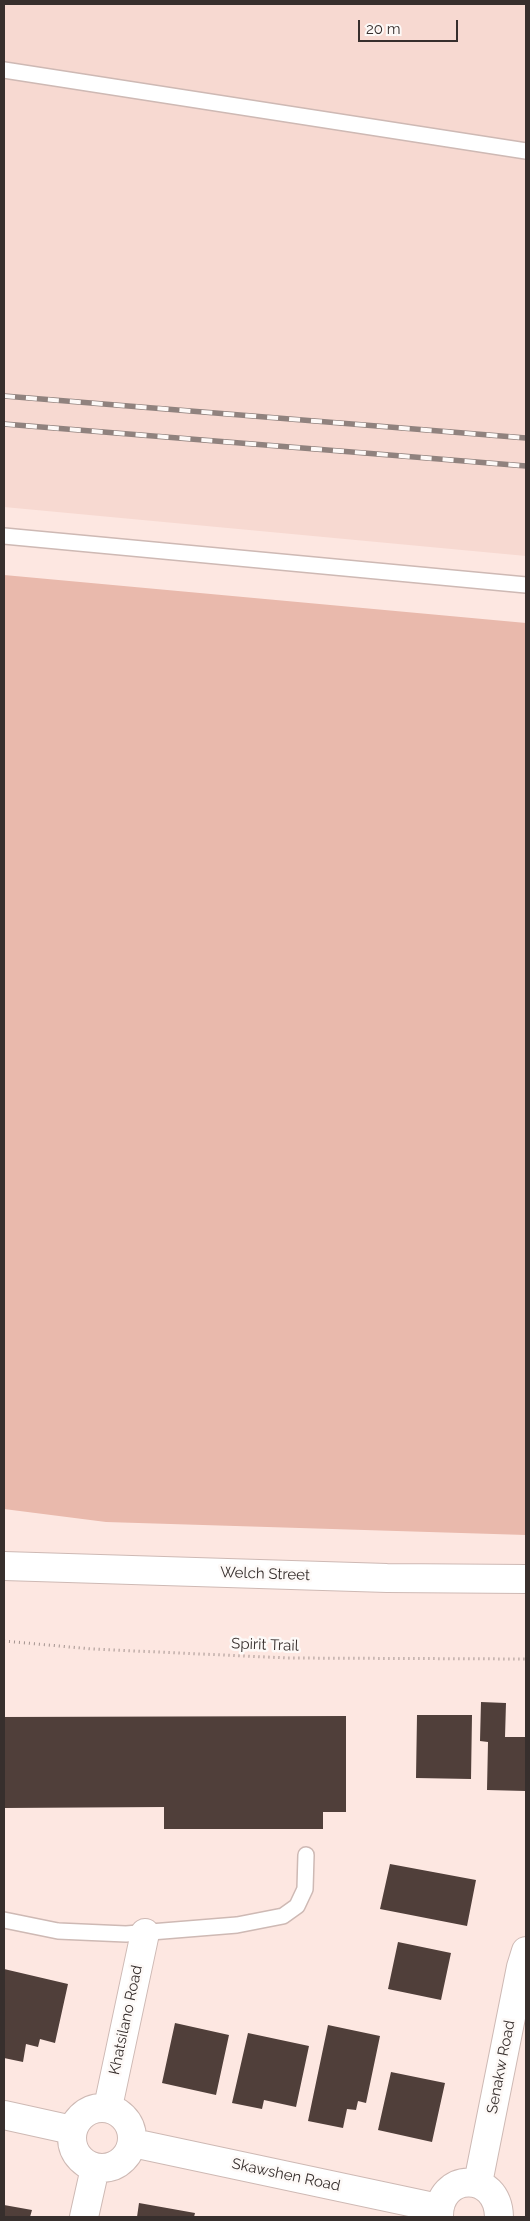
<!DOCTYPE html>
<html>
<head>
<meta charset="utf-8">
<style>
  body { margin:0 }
  #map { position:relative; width:530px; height:2221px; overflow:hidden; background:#fde7e1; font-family:Raleway,sans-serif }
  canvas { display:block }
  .frame { position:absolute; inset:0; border:5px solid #372f2d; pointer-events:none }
  .scale { position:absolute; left:358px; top:20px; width:100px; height:22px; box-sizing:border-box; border:2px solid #372f2d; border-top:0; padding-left:6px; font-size:15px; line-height:18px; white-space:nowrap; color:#372f2d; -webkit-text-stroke:4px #fdf9f7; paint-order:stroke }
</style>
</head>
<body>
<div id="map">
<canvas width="530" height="2221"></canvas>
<div class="frame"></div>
<div class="scale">20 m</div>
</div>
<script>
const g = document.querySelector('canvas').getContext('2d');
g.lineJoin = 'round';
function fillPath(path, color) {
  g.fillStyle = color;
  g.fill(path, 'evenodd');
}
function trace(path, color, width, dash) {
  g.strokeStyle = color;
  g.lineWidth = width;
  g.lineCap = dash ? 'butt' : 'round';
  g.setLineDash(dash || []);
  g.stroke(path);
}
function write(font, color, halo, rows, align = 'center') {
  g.font = font + ' Raleway,sans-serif';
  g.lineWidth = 5;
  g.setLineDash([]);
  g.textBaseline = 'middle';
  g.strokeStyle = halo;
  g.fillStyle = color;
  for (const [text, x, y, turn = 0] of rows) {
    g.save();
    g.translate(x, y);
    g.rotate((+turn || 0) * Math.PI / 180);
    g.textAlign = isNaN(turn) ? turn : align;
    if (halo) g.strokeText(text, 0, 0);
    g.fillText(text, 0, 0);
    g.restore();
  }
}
fillPath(new Path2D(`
  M 4,4 L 526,4 L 526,556 L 4,507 Z`), '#f7d9d1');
fillPath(new Path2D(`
  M 4,575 L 526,623 L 526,1535 L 106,1522 L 4,1509 Z`), '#e9b9ac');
fillPath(new Path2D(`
  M 481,1702 L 506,1703 L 505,1737 L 526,1737 L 526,1791 L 487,1790 L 488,1742 L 480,1741 Z
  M 417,1715 L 472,1715 L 471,1779 L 416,1778 Z
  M 346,1716 L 346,1812 L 323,1812 L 323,1829 L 164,1829 L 164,1807 L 4,1808 L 4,1717 Z
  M 390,1864 L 476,1880 L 467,1926 L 380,1909 Z
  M 398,1942 L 451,1953 L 441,2000 L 388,1989 Z
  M 4,1969 L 68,1984 L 55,2043 L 40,2039 L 38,2047 L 26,2044 L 23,2062 L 4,2058 Z
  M 175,2023 L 229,2035 L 216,2095 L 162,2083 Z
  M 328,2025 L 380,2036 L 366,2103 L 358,2101 L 356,2110 L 347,2109 L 343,2128 L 308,2121 Z
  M 248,2033 L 309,2046 L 296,2107 L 264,2100 L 262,2109 L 232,2103 Z
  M 391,2072 L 445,2083 L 432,2142 L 378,2130 Z
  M 139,2203 L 195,2213 L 194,2217 L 137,2217 Z
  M 4,2205 L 32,2210 L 30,2217 L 4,2217 Z`), '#503f3a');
const service = new Path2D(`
  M 4,70 L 526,151
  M 4,536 L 526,585
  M 4,1920 L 58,1931 L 126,1934 L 237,1925 L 283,1916 L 297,1906 L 305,1889 L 306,1855`);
const minor = new Path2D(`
  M 108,2107 L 145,1933
  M72 2138a30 30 0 1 1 60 0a30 30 0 1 1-60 0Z
  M 4,2115 L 72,2130
  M 133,2143 L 438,2208
  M 478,2183 L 521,1967 L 526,1951
  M 84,2217 L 95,2168
  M 439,2217 C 438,2172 498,2170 499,2217`);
const tertiary = new Path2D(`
  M 4,1566 L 387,1578 L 526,1579`);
trace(service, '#ceb9b4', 18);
trace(minor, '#ceb9b4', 30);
trace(tertiary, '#ceb9b4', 30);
trace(new Path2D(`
  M 4,1641 L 92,1649 L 288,1658 L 526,1659`), '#a2928e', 3, [1, 4]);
trace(service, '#fff', 15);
trace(minor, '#fff', 28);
trace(tertiary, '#fff', 28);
const rail = new Path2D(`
  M 4,396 L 526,438
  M 4,424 L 526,466`);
trace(rail, '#90827e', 5.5);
trace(rail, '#fdf9f7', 4, [11]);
write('15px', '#372f2d', '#fdf9f7', [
  ["Welch Street",265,1574,2],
  ["Spirit Trail",265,1645,2],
  ["Khatsilano Road",126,2020,-78],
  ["Senakw Road",501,2067,-79],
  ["Skawshen Road",286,2175,12]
]);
</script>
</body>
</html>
